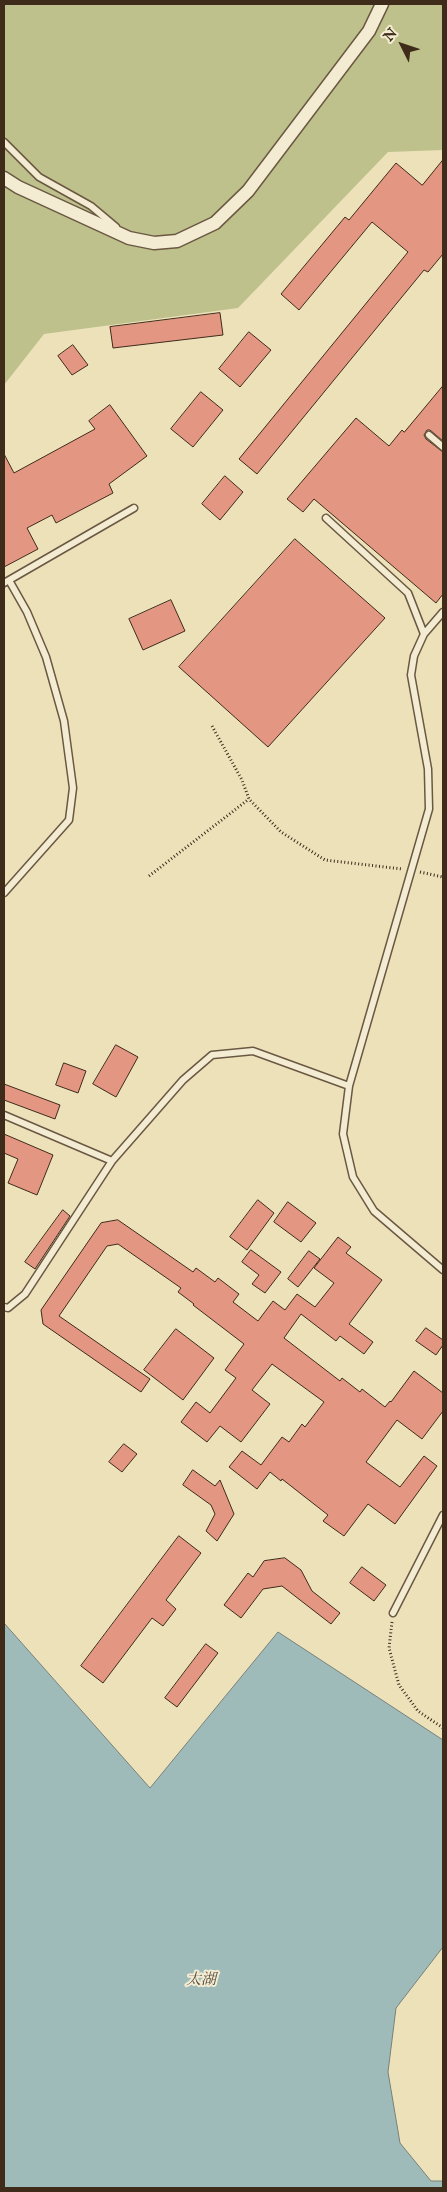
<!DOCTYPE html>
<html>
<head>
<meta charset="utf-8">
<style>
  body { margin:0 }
  #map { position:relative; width:447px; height:2192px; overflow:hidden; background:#ede1ba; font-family:"IM FELL English",serif }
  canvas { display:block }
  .frame { position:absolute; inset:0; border:5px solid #3f2b1a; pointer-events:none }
  .north { position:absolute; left:377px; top:20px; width:50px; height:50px; -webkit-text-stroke:4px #f3ecd2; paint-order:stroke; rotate:311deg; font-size:14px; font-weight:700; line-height:20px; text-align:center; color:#3f2b1a }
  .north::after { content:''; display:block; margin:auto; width:18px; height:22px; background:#3f2b1a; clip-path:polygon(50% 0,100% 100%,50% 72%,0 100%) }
</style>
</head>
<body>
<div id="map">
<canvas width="447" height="2192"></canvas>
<div class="frame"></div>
<div class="north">N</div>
</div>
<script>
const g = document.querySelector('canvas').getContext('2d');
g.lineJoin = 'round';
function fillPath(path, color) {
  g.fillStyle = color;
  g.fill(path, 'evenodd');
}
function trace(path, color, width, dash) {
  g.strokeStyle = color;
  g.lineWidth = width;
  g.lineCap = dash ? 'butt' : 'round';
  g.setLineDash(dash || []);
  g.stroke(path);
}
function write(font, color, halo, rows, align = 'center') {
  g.font = font + ' "IM FELL English","Noto Serif SC",serif';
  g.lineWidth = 4;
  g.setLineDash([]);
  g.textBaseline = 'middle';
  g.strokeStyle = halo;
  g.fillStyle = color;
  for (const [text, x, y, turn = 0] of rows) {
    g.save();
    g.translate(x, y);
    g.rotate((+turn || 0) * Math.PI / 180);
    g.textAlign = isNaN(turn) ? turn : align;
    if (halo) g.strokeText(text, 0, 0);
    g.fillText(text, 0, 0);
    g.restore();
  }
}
fillPath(new Path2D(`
  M 4,4 L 443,4 L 443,150 L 388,152 L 238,308 L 44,334 L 4,385 Z`), '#bec18c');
const water = new Path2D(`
  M 4,1623 L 150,1788 L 278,1632 L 443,1740 L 443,1947 L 396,2008 L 388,2072 L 400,2143 L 431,2181 L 443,2181 L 443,2188 L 4,2188 Z`);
fillPath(water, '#9ebbba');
trace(water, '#78817a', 1);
const building = new Path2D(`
  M 443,160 L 443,254 L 428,272 L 424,270 L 257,474 L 239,459 L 408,252 L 372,222 L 299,310 L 281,294 L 345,217 L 349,220 L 396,163 L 422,185 Z
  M 220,313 L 223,335 L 113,348 L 110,327 Z
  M 249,332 L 271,350 L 240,387 L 219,369 Z
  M 73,345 L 88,365 L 72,375 L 58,356 Z
  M 443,386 L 443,441 L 430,430 L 427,430 L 424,435 L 426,439 L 443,452 L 443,594 L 436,603 L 314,499 L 303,512 L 287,499 L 356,418 L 389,446 L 402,430 L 404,432 Z
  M 201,392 L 223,410 L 193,447 L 171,429 Z
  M 110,405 L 147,456 L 109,484 L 113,493 L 56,523 L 52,515 L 27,528 L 38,549 L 4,567 L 4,454 L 14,473 L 95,429 L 89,421 Z
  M 225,476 L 243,492 L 220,520 L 202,504 Z
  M 295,539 L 385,618 L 268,747 L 179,667 Z
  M 171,600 L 185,631 L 143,650 L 129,619 Z
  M 116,1045 L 138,1057 L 116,1097 L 93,1084 Z
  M 64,1063 L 86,1071 L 78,1093 L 56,1085 Z
  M 4,1084 L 60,1105 L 55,1119 L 4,1100 Z
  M 4,1134 L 53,1155 L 37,1195 L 8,1183 L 18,1159 L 4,1153 Z
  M 258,1200 L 274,1213 L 247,1250 L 230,1237 Z
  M 288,1202 L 316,1223 L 301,1242 L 274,1222 Z
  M 63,1210 L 70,1216 L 35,1269 L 25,1262 Z
  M 118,1220 L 193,1272 L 196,1268 L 215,1282 L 218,1278 L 239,1294 L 233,1302 L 258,1321 L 273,1301 L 285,1310 L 297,1294 L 315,1307 L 334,1283 L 314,1268 L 338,1237 L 351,1247 L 346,1253 L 382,1280 L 349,1324 L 373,1342 L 364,1354 L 340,1336 L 336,1341 L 301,1314 L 284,1338 L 340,1381 L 342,1378 L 360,1392 L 362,1389 L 385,1407 L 390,1401 L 391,1402 L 414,1371 L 443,1393 L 443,1411 L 422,1439 L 397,1420 L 366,1462 L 400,1487 L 424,1456 L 437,1466 L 395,1524 L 368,1504 L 344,1536 L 323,1521 L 328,1515 L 282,1479 L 281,1481 L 270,1472 L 257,1489 L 229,1467 L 242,1451 L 261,1465 L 282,1437 L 289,1442 L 302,1424 L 305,1427 L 324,1402 L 272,1364 L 252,1390 L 270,1404 L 241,1442 L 220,1426 L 207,1442 L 181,1422 L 196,1402 L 210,1413 L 236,1378 L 225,1370 L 244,1344 L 193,1305 L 194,1304 L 178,1292 L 181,1288 L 118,1244 L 107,1246 L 59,1316 L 150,1379 L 141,1392 L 43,1324 L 41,1310 L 101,1223 Z
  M 251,1250 L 281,1272 L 265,1293 L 252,1284 L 259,1275 L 242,1262 Z
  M 309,1251 L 320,1259 L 298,1287 L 288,1279 Z
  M 426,1328 L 443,1340 L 443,1345 L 436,1355 L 416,1341 Z
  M 176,1329 L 214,1358 L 183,1400 L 144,1370 Z
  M 124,1444 L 137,1454 L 122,1472 L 109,1462 Z
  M 193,1470 L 215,1486 L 220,1480 L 234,1514 L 217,1541 L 206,1531 L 215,1514 L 211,1505 L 183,1485 Z
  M 179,1536 L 201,1553 L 166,1600 L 176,1609 L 163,1626 L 152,1618 L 103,1683 L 81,1666 Z
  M 285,1558 L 301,1570 L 312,1591 L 340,1613 L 331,1624 L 282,1586 L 263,1589 L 241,1618 L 224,1605 L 248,1573 L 253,1577 L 264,1561 Z
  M 362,1567 L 386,1585 L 374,1601 L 350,1583 Z
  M 206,1644 L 218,1653 L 177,1707 L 165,1698 Z`);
fillPath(building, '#e39682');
trace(building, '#3f2b1a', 1);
const service = new Path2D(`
  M 4,142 L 39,177 L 91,206 L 116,227
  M 429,435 L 443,447
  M 326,518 L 408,593 L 424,634
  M 4,583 L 134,508
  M 443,612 L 424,634 L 414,656 L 411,675 L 428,769 L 429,809 L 349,1086 L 343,1134 L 353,1177 L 374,1211 L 443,1270
  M 4,893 L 69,820 L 73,788 L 64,721 L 46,657 L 27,612 L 10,582
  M 4,1115 L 112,1161 L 183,1080 L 212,1055 L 253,1051 L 349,1086
  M 4,1307 L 8,1308 L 25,1294 L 112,1161
  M 393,1613 L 443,1515`);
const minor = new Path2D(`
  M 4,178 L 18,187 L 129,238 L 154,243 L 177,241 L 215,223 L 248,191 L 369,31 L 382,4`);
trace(service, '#6a5842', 9);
trace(minor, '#6a5842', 15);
trace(new Path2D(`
  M 212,726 L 242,780 L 249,799 L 281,832 L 325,860 L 402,869
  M 420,872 L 443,877
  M 149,876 L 249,799
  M 392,1622 L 389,1648 L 399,1685 L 418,1711 L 443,1728`), '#3f2b1a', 3, [1, 2.5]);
trace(service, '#f3ecd2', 6);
trace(minor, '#f3ecd2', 12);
write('italic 15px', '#574f42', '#f3ecd2', [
  ["太湖",201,1981]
]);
</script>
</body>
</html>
